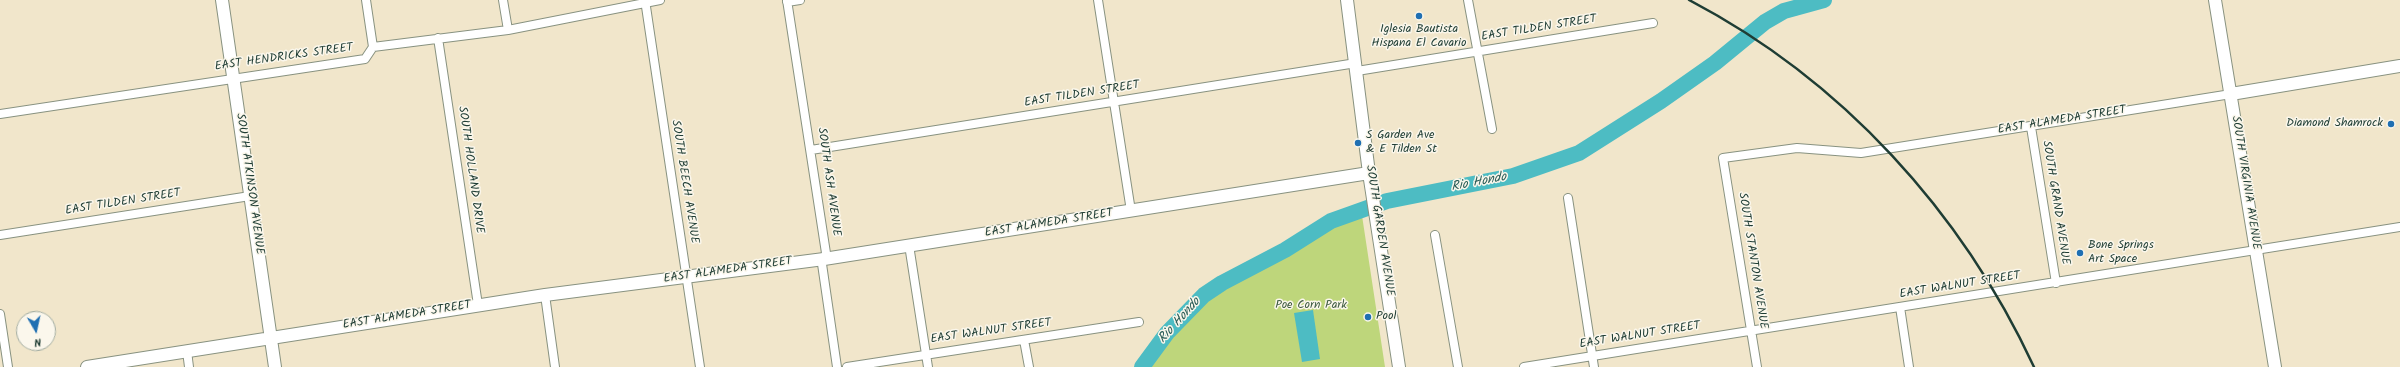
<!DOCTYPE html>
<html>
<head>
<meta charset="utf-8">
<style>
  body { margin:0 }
  #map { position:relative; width:2400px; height:367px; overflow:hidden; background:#f1e6cb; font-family:Kalam,sans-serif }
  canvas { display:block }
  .north { position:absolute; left:16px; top:311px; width:40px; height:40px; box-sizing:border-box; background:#fbf7ec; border:1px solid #a3ada2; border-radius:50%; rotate:171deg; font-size:11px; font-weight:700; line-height:16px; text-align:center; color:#1f3d34 }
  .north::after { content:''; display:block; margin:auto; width:14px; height:18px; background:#1f6fb2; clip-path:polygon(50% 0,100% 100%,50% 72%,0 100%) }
</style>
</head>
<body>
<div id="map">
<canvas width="2400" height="367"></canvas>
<div class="north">N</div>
</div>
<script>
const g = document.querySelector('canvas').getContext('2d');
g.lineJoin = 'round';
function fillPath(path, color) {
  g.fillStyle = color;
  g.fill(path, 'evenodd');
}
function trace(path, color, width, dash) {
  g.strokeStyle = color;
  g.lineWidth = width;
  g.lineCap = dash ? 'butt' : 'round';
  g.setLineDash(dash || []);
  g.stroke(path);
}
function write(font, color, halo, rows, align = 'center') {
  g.font = font + ' Kalam,sans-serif';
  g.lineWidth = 3;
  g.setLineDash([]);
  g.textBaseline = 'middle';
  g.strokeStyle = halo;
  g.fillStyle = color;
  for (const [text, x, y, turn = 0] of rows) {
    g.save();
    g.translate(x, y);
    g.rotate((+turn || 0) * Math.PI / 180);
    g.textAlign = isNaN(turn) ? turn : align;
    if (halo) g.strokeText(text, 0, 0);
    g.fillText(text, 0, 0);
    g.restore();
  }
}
fillPath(new Path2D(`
  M 1361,209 L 1385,367 L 1142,367 C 1163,335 1189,304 1221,283 C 1241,270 1265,262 1286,249 C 1311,235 1333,219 1361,209 Z`), '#bed67b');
fillPath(new Path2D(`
  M 1313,310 L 1320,359 L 1302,362 L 1294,313 Z`), '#4dbcc3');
trace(new Path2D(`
  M 1142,367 L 1167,333 L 1204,295 L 1222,283 L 1285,250 L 1331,221 L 1387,201 L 1513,176 L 1579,153 L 1661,101 L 1715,63 L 1765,22 L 1784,11 L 1824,0`), '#4dbcc3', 16);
const street = new Path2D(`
  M 366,0 L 373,47
  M 503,0 L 508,30
  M 645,0 L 700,367
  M 787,0 L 826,253 L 822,264 L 837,367
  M 1098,0 L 1131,211
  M 1468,0 L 1492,129
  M 787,2 L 800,0
  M 438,38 L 478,305
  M 1357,71 L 1653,23
  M 0,114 L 365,59 L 373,47 L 508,30 L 660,0
  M 2031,127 L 2056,283
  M 811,150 L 1356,63
  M 1568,198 L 1594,367
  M 0,235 L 250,196
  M 1435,235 L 1458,367
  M 909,245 L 928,367
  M 545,295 L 555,367
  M 1900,307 L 1909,367
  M 0,314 L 8,367
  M 1024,340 L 1029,367
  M 187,351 L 189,367
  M 847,367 L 1139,322
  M 1524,367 L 2400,227
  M 1757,367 L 1723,158 L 1797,148 L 1861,153 L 2231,94`);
const secondary = new Path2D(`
  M 222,0 L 275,367
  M 1347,0 L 1369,173 L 1399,367
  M 2215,0 L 2275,367
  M 2231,94 L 2400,66
  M 87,367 L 545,295 L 824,259 L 1369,173`);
trace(street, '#889280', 10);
trace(secondary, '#889280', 14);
trace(street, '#fff', 8);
trace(secondary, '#fff', 12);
trace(new Path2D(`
  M 1689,0 C 1842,80 1962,212 2034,367`), '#1f3d34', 2.5);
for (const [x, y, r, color] of [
  [1419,16,4,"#1f6fb2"],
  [2391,124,4,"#1f6fb2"],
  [1358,143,4,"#1f6fb2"],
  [2080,253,4,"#1f6fb2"],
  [1368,317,4,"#1f6fb2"]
]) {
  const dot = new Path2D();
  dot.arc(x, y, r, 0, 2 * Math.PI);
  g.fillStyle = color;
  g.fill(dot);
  trace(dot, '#fbf7ec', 1.5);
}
write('12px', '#1f3d34', '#fbf7ec', [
  ["EAST TILDEN STREET",1539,29,-9],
  ["EAST HENDRICKS STREET",284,58,-8],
  ["EAST TILDEN STREET",1082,95,-9],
  ["EAST ALAMEDA STREET",2062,121,-9],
  ["SOUTH HOLLAND DRIVE",470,170,82],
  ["SOUTH BEECH AVENUE",684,182,81],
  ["SOUTH ASH AVENUE",828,182,82],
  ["SOUTH VIRGINIA AVENUE",2245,183,81],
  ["SOUTH ATKINSON AVENUE",249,184,82],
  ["EAST TILDEN STREET",123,203,-9],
  ["SOUTH GRAND AVENUE",2055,203,81],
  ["EAST ALAMEDA STREET",1049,224,-9],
  ["SOUTH GARDEN AVENUE",1379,231,81],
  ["SOUTH STANTON AVENUE",1752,261,81],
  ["EAST ALAMEDA STREET",728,271,-8],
  ["EAST WALNUT STREET",1960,286,-9],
  ["EAST ALAMEDA STREET",407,316,-9],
  ["EAST WALNUT STREET",991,332,-8],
  ["EAST WALNUT STREET",1640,336,-9]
]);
write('12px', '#1f3d34', '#fbf7ec', [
  ["Iglesia Bautista",1419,30,"center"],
  ["Hispana El Cavario",1419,44,"center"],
  ["Diamond Shamrock",2383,124,"right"],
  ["S Garden Ave",1366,136],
  ["& E Tilden St",1366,150],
  ["Bone Springs",2088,246],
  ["Art Space",2088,260],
  ["Pool",1376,317]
], 'left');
write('12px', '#3f5c42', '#fbf7ec', [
  ["Poe Corn Park",1311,306]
]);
write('italic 13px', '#2a5d58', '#fbf7ec', [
  ["Rio Hondo",1479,183,-11],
  ["Rio Hondo",1180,321,-48]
]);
</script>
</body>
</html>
